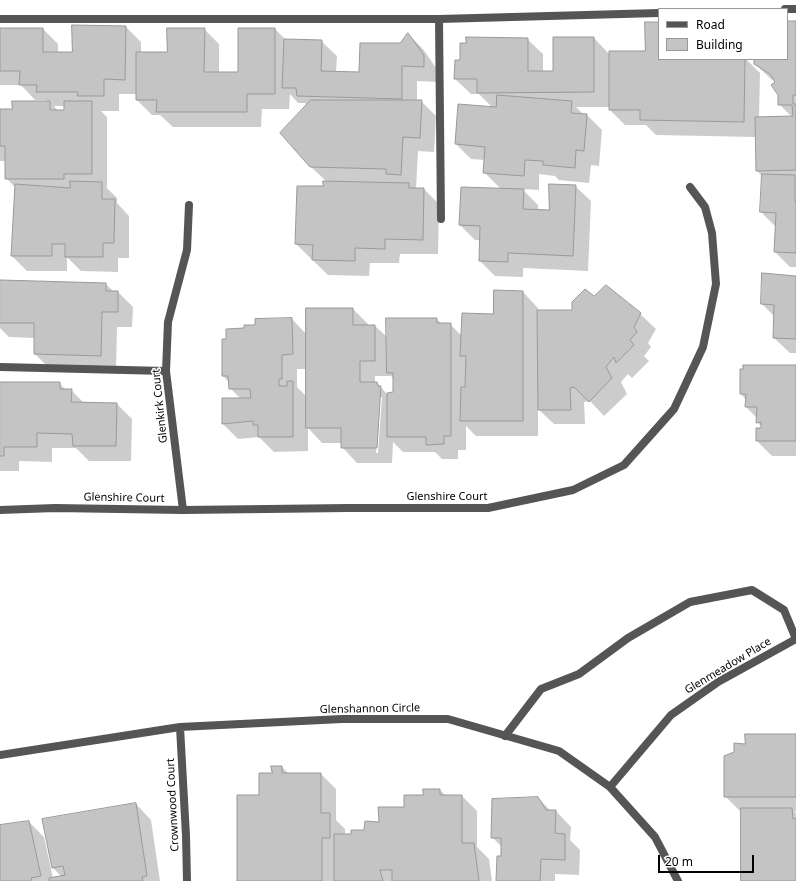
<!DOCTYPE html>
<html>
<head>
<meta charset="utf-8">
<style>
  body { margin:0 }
  #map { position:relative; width:796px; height:881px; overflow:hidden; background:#fff; font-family:"Noto Sans",sans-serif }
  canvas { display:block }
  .legend { position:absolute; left:658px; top:8px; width:130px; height:52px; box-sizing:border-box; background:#fff; border:1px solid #999; margin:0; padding:5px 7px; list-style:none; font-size:12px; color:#000 }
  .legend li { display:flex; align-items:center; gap:8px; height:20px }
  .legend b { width:20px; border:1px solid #999 }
  .scale { position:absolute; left:658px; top:855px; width:96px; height:18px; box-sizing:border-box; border:2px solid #000; border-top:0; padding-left:5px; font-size:12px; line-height:14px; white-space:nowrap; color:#000; -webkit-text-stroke:3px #fff; paint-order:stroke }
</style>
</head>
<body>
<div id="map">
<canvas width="796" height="881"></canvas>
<ul class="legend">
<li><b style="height:5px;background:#555"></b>Road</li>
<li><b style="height:11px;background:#c4c4c4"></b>Building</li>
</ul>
<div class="scale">20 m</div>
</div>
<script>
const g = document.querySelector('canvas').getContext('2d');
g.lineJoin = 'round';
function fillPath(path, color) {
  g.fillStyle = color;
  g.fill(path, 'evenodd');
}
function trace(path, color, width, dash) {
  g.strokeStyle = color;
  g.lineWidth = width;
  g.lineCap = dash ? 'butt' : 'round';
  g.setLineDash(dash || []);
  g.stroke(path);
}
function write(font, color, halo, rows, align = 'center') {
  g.font = font + ' "Noto Sans",sans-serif';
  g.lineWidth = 3;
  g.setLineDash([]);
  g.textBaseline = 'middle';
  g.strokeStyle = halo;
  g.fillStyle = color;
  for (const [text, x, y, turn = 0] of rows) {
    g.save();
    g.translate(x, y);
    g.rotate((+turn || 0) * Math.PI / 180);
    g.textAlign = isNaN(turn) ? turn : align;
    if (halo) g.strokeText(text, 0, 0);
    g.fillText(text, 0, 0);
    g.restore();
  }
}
fillPath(new Path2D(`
  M 787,22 L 796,22 L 796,267 L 790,267 L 775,252 L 776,227 L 761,212 L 762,176 L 757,171 L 756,137 L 656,135 L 646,125 L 625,125 L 610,110 L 610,107 L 576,107 L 584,115 L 587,115 L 602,130 L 599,166 L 591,165 L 589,183 L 559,180 L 555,176 L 539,174 L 539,190 L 522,189 L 538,205 L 538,210 L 550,211 L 575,186 L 591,201 L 588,271 L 523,268 L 523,277 L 495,276 L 480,261 L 481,240 L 475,240 L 460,225 L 501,189 L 484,172 L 485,160 L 471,159 L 456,144 L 493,108 L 479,94 L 471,94 L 455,79 L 461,61 L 527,39 L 543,54 L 543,72 L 554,72 L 594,38 L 610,55 L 646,52 L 659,23 L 659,59 L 746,59 L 760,73 L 759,118 L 792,117 L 779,104 L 779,94 L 776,82 L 771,79 L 755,64 L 755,59 L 787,59 Z
  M 126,27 L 141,42 L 141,53 L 168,53 L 204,29 L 219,44 L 219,73 L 239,73 L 275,29 L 286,40 L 321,41 L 337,56 L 336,72 L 360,73 L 400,44 L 408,34 L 423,49 L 438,71 L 438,82 L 417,81 L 417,101 L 421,101 L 436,116 L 434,152 L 418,151 L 416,189 L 424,189 L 439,204 L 438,254 L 400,254 L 399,263 L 370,263 L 369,276 L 328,275 L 296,244 L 327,182 L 310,166 L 307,106 L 305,103 L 298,103 L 290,94 L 289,109 L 262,109 L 261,127 L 173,127 L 160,115 L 152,115 L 137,100 L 137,94 L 119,94 L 119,111 L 101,111 L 107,117 L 107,188 L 117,198 L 117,203 L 129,216 L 129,258 L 118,258 L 118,272 L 81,271 L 68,258 L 67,258 L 67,271 L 27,271 L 12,256 L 15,187 L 6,178 L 6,161 L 0,161 L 0,110 L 13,110 L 48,102 L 46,100 L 35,100 L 21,85 L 0,85 L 0,29 L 43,29 L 58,44 L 58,53 L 73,53 ZM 54,106 L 65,106 L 65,111 L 58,111 Z
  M 796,277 L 796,353 L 790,353 L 774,338 L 775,317 L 762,304 Z
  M 0,281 L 106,284 L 114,292 L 118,292 L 133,307 L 132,327 L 117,327 L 116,371 L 50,369 L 35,354 L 35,338 L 9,337 L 0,328 Z
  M 523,292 L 538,308 L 538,311 L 573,311 L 594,297 L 640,314 L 656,329 L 648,343 L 651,347 L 644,356 L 649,361 L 632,378 L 628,374 L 621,382 L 627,394 L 604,416 L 590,401 L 584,402 L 585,424 L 554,424 L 538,409 L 538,436 L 476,436 L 466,426 L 466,450 L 458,450 L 458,459 L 442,459 L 435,452 L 403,452 L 393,442 L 392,463 L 357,463 L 342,447 L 342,443 L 322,443 L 308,428 L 308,451 L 274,452 L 259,437 L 238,439 L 223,424 L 241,399 L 230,388 L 229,382 L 223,376 L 223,340 L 227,340 L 245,329 L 256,325 L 256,320 L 292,319 L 307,335 L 353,309 L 368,324 L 368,326 L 375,326 L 388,338 L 436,319 L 442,324 L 450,324 L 462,336 L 494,315 ZM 297,369 L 307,369 L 307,397 L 297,387 ZM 375,376 L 391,376 L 394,379 L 394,393 L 387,394 L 377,383 L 375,383 ZM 380,397 L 382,397 L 378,453 L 376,453 Z
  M 796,366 L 796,456 L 772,456 L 757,441 L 757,429 L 762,429 L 762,427 L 757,422 L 757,418 L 746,407 L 746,400 L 741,394 L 741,370 Z
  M 0,383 L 59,383 L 66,390 L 71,390 L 84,403 L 117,404 L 132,419 L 131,461 L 89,461 L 76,448 L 52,448 L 52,462 L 19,461 L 19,471 L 0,471 Z
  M 796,735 L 796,811 L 795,811 L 796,813 L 796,881 L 742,881 L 742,811 L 740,811 L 725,796 L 735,753 L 746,745 Z
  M 282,767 L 289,774 L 321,774 L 336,789 L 336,820 L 345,829 L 345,835 L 365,831 L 424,796 L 440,790 L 446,796 L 462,796 L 477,811 L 477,847 L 489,859 L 492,881 L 238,881 L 260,796 L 273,774 Z
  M 538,798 L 551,811 L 556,811 L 571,827 L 570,840 L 580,850 L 579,875 L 555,874 L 555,881 L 497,881 L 502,857 L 502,847 L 492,837 Z
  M 136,804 L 151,820 L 160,881 L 0,881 L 0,826 L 29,822 L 44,837 L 53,878 L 62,877 L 53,868 L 43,820 Z`), '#0003');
const building = new Path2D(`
  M 787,21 L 796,21 L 796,95 L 793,95 L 793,104 L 796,104 L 796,170 L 756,171 L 755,117 L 793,116 L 792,105 L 778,105 L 778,95 L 771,85 L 775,82 L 770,74 L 754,64 L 754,59 L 787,59 Z
  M 645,22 L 659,22 L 659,59 L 745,59 L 744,122 L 640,120 L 640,110 L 609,110 L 609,51 L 645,51 Z
  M 72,25 L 126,26 L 125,80 L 104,79 L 104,96 L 77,96 L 78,92 L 36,92 L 37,85 L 19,85 L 20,71 L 0,71 L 0,28 L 43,28 L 43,52 L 72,52 Z
  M 167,28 L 205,28 L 204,72 L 238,72 L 238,28 L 275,28 L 275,94 L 247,94 L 247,112 L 156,112 L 157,100 L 136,100 L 136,52 L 167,52 Z
  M 408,33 L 424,55 L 424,67 L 402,66 L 402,99 L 297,96 L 296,88 L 282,88 L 284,39 L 322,40 L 321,71 L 359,72 L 360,43 L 400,43 Z
  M 466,37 L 528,38 L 528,71 L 553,71 L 553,37 L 594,37 L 594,92 L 477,93 L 477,79 L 454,79 L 455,60 L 460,60 L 460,43 L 466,43 Z
  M 497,95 L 572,101 L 571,113 L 587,114 L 584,151 L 576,150 L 575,168 L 543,165 L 543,161 L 525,160 L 524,176 L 483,173 L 485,147 L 455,144 L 458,104 L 496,107 Z
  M 311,100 L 422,100 L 420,138 L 403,137 L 401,175 L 386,174 L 386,169 L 310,167 L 280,133 Z
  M 12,101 L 50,101 L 50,110 L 64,110 L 64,101 L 92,101 L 92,174 L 64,174 L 64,179 L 5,179 L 5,146 L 0,146 L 0,109 L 12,109 Z
  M 762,174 L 795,175 L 795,201 L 796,201 L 796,253 L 774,252 L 776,213 L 760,212 Z
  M 70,181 L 102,182 L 102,199 L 115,199 L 114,243 L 103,243 L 103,257 L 65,257 L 65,244 L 52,244 L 52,256 L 11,256 L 15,184 L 70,188 Z
  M 323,181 L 409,183 L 409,188 L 424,188 L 423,240 L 385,239 L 385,249 L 355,248 L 355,261 L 312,260 L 313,245 L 295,244 L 297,186 L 323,186 Z
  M 549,184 L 576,185 L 573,256 L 508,253 L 508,262 L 479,261 L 480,226 L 459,225 L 461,187 L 524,189 L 523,209 L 549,210 Z
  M 762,273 L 796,276 L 796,339 L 773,338 L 774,305 L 761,304 Z
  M 0,280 L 106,283 L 106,291 L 118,291 L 118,312 L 102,312 L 101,356 L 34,354 L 34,323 L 0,323 Z
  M 606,285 L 641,313 L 634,327 L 637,332 L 630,340 L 634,345 L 616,363 L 614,357 L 606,367 L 612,378 L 589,402 L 574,387 L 570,388 L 571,410 L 538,410 L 537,310 L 572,310 L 572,302 L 585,289 L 594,296 Z
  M 494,290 L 523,291 L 523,421 L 460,421 L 461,387 L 465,387 L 466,356 L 460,356 L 462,313 L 493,314 Z
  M 306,308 L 353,308 L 353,325 L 375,325 L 375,361 L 360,361 L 360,382 L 377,382 L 378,386 L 381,386 L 377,448 L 341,448 L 341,428 L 306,428 Z
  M 292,318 L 293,354 L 282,355 L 282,379 L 279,379 L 279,386 L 287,386 L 287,381 L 293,381 L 293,437 L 258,437 L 258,425 L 253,425 L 253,421 L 222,424 L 222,398 L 251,398 L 250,389 L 229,389 L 228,376 L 222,376 L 222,339 L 226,339 L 226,329 L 244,328 L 244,325 L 255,325 L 255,319 Z
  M 386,318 L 437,318 L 437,323 L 451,323 L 451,436 L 444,436 L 444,444 L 426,445 L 426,437 L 387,437 L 387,393 L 393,392 L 393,373 L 387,373 Z
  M 743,365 L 796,365 L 796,441 L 756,441 L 756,428 L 761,428 L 761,422 L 756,423 L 757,407 L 745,407 L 746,394 L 740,394 L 740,369 L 743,369 Z
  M 0,382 L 60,382 L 60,389 L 72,389 L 71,402 L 117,403 L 116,446 L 73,446 L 72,434 L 37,433 L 37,447 L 4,447 L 4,456 L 0,456 Z
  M 745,734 L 796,734 L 796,797 L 724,797 L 724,756 L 734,752 L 734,743 L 745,744 Z
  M 271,766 L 282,766 L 282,773 L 321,773 L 321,813 L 330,813 L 330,838 L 322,838 L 322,881 L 237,881 L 237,795 L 259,795 L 259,773 L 272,773 Z
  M 423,789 L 440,789 L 440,795 L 462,795 L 462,843 L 474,843 L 479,881 L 392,881 L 392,870 L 380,870 L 383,881 L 334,881 L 334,834 L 351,834 L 351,830 L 364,830 L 365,821 L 379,822 L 378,807 L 404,807 L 404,795 L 423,795 Z
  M 538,797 L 546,810 L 556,810 L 555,833 L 565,834 L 565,860 L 541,859 L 540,881 L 496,881 L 497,856 L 501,856 L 501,838 L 491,838 L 492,799 Z
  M 136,803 L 147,876 L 142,877 L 143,881 L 49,881 L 49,878 L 65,875 L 63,866 L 52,868 L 42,819 Z
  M 741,808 L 792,808 L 793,819 L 796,818 L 796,881 L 741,881 Z
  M 29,821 L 41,876 L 31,878 L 32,881 L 0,881 L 0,825 Z`);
fillPath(building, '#c4c4c4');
trace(building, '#999', 1);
trace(new Path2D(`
  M 785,9 L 796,9
  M 0,19 L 439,19
  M 441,219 L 439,19 L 659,13
  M 0,367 L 166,371
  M 505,736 L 541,689 L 579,674 L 628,638 L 690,602 L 752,590 L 784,610 L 796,639`), '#555', 8);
trace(new Path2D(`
  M 0,510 L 55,508 L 183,510 L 348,508 L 488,508 L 573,490 L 624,465 L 674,409 L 703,347 L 716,284 L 712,233 L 705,207 L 690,187
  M 183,510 L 166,371 L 168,322 L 187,250 L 189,205
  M 180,727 L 186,836 L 187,881
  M 0,755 L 180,727 L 342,719 L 448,719 L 559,751 L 610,787 L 655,837 L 678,881
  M 610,787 L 671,715 L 718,682 L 796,639`), '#555', 8);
write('11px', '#000', '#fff', [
  ["Glenkirk Court",160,406,-96],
  ["Glenshire Court",447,497],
  ["Glenshire Court",124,498,1],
  ["Glenmeadow Place",728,666,-31],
  ["Glenshannon Circle",370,709,-1],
  ["Crownwood Court",173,805,-93]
]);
</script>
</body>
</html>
